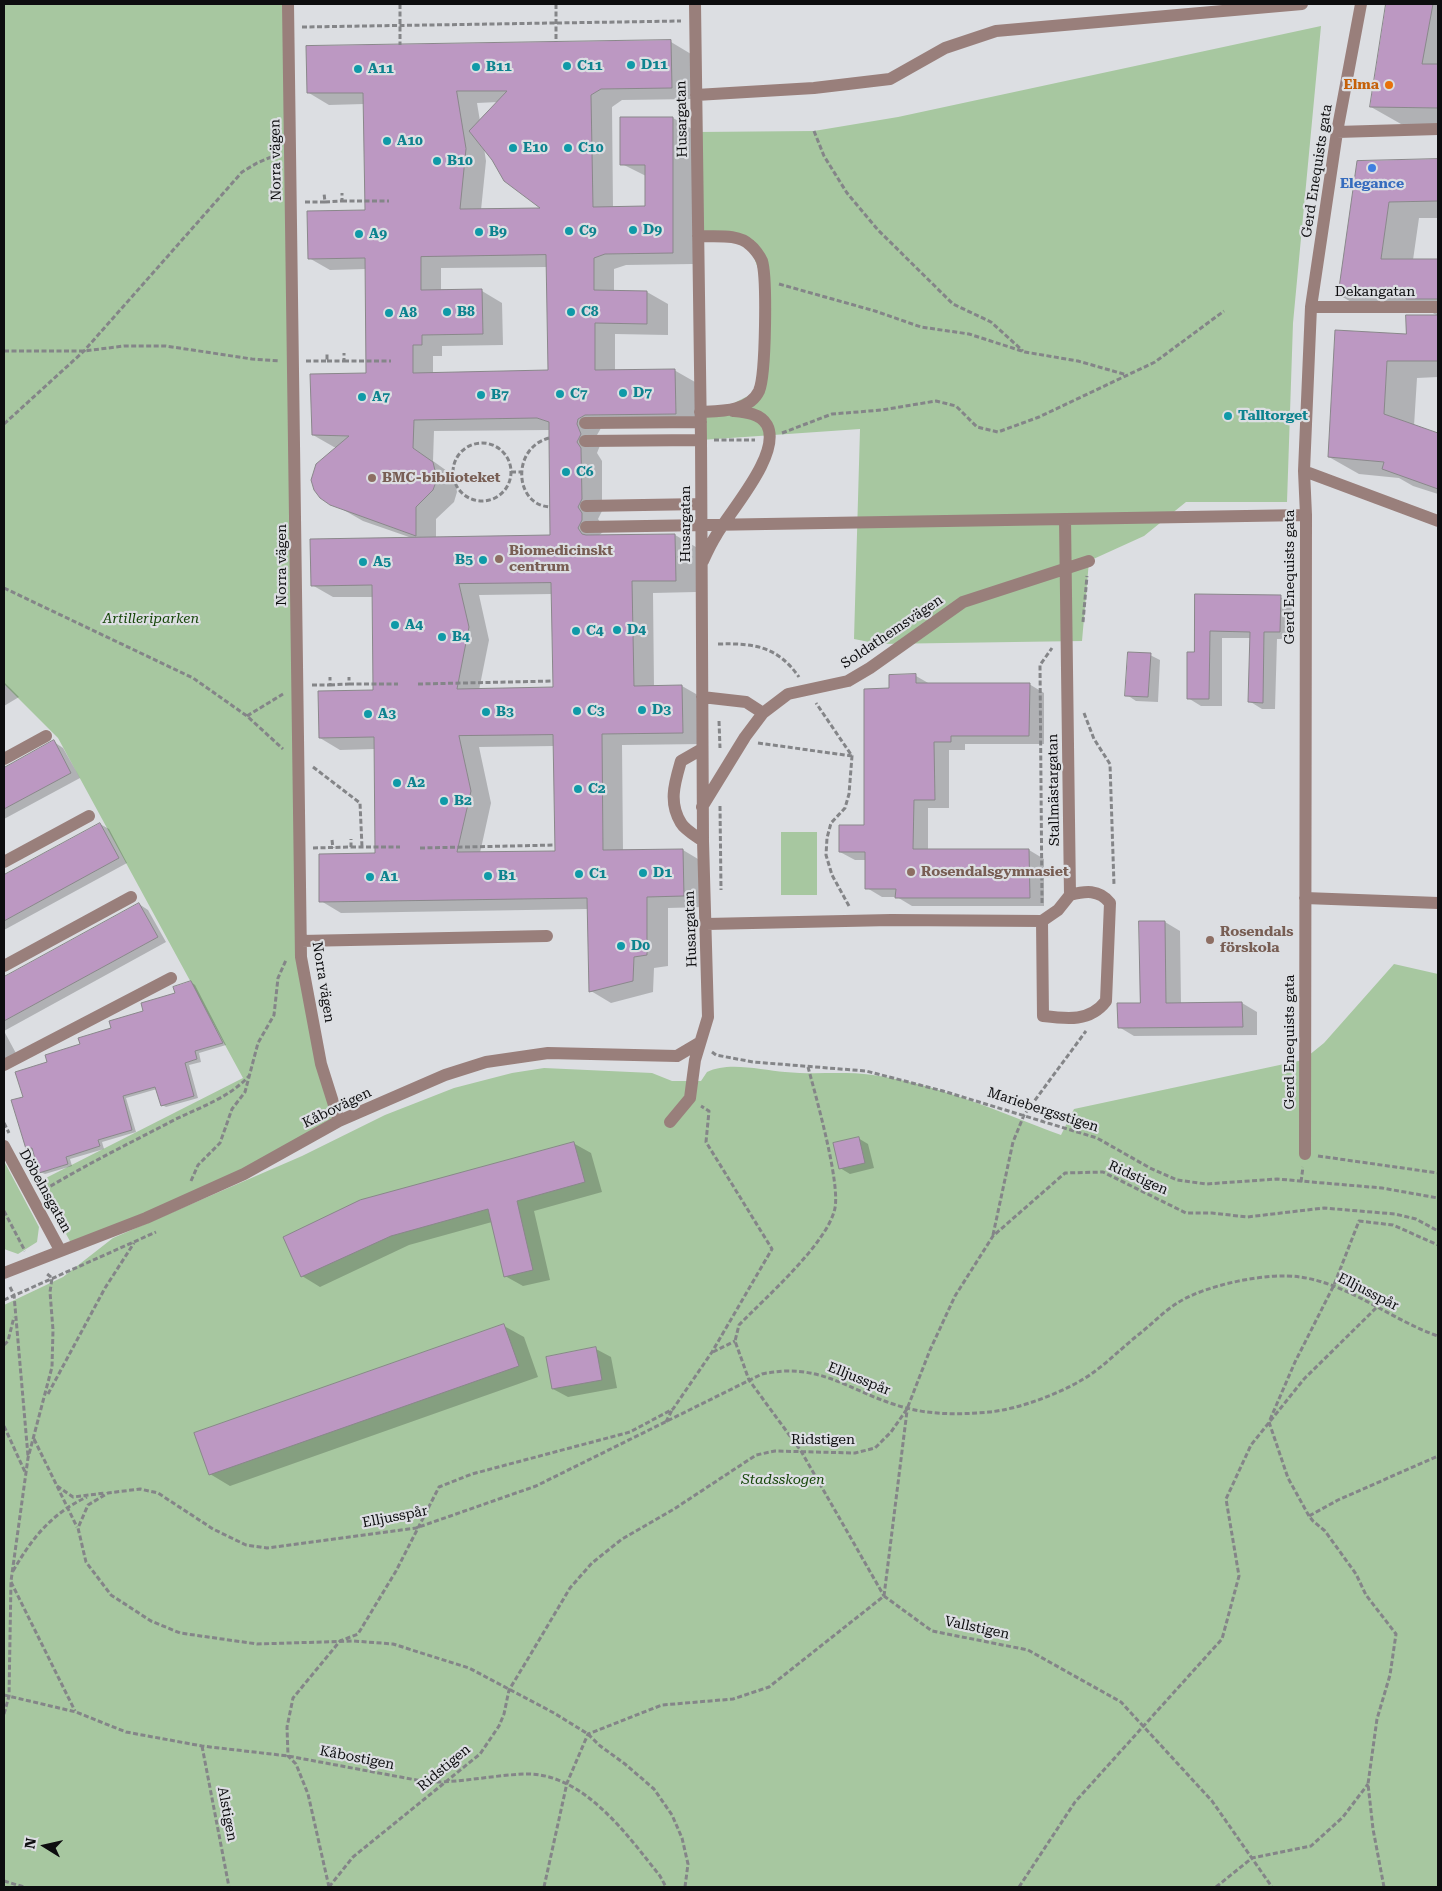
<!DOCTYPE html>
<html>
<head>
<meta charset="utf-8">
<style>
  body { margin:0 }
  #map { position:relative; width:1442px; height:1891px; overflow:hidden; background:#dcdee2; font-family:"Roboto Serif",serif }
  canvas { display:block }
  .frame { position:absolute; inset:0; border:5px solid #0d0d0f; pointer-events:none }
  .north { position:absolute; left:20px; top:1821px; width:50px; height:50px; -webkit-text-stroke:4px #dcdee2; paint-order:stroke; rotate:280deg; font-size:14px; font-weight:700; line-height:20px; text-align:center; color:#0d0d0f }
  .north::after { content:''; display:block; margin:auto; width:18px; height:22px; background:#0d0d0f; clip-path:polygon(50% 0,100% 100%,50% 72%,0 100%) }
</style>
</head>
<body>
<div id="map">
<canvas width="1442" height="1891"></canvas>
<div class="frame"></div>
<div class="north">N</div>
</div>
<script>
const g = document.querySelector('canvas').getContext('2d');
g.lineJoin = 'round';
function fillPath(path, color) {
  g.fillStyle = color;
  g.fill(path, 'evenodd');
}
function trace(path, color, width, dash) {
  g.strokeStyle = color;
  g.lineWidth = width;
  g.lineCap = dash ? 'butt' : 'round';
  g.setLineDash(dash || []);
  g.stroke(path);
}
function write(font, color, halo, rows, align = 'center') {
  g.font = font + ' "Roboto Serif",serif';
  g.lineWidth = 4.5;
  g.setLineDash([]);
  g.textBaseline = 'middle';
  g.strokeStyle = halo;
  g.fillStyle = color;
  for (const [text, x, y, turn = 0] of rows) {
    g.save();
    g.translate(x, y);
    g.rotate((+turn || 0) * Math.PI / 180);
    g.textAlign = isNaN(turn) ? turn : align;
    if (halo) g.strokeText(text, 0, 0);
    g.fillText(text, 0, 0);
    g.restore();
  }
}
fillPath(new Path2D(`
  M 4,4 L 288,4 L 301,957 L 339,1121 L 244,1174 L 72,1245 L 38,1182 L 243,1078 L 58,738 L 4,684 Z
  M 1321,26 L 1293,323 L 1287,502 L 1186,502 L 1144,536 L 1089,561 L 1082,641 L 879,644 L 854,639 L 860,429 L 701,440 L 700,412 L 716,412 L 758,391 L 763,282 L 749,244 L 698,236 L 697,132 L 814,131 L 898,117 Z
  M 781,832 L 817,832 L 817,895 L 781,895 Z
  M 1394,964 L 1438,974 L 1438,1887 L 4,1887 L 4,1305 L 63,1277 L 113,1238 L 302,1156 L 385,1115 L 454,1088 L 512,1073 L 544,1068 L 652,1073 L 672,1081 L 701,1081 L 707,1072 C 728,1061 762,1070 785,1072 C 814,1075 843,1071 873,1075 C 938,1084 999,1112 1061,1135 L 1074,1109 L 1303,1060 L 1324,1043 Z
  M 4,1161 L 39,1227 L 37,1242 L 18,1254 L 4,1249 Z`), '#a7c7a0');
fillPath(new Path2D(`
  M 1388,4 L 1438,4 L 1438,124 L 1401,124 L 1371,107 Z
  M 671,42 L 691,54 L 692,99 L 622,100 L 612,107 L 613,208 L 646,207 L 646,176 L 622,164 L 673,118 L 694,130 L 693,264 L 626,265 L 614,269 L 614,292 L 647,292 L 668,304 L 668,335 L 615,334 L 615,371 L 674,370 L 695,382 L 696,425 L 601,428 L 597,435 L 601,443 L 597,453 L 602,461 L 602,511 L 598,519 L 603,526 L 603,532 L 598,536 L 675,535 L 696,547 L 696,592 L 653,593 L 654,687 L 682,686 L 703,698 L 703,744 L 622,745 L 623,851 L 683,850 L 703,862 L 704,907 L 668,908 L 668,966 L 654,968 L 653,992 L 611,1003 L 591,991 L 588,909 L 341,913 L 321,901 L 377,855 L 375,749 L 340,750 L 320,738 L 374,691 L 373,597 L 333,597 L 312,585 L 412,538 L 363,521 L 321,497 L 338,447 L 334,447 L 313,435 L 367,374 L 366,269 L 330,270 L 309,258 L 366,212 L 364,104 L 329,105 L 309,93 ZM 498,102 L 480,121 L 477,103 ZM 484,148 L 543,209 L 481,210 L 486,161 ZM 548,267 L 549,372 L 433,374 L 433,356 L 442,356 L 442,346 L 503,345 L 502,303 L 482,291 L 441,291 L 441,268 ZM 550,430 L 551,536 L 436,538 L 436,519 L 454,502 L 457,492 L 454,476 L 433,461 L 434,431 ZM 552,594 L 554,688 L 479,690 L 489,640 L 479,595 ZM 555,746 L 556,852 L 480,853 L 491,803 L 479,747 Z
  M 1438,161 L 1438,218 L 1419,218 L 1413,260 L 1438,260 L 1438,316 L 1431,312 L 1369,312 L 1339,295 L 1359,162 Z
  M 1408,316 L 1438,316 L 1438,377 L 1417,378 L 1414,426 L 1438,434 L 1438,494 L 1413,486 L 1399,478 L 1359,474 L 1329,457 L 1336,331 L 1408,335 Z
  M 1196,595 L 1280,597 L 1294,604 L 1293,639 L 1277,639 L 1275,709 L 1262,709 L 1249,701 L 1251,638 L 1222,638 L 1222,706 L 1201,706 L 1188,698 L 1195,653 Z
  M 1150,655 L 1160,660 L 1158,702 L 1136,701 L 1127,695 Z
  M 916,676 L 930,684 L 1029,684 L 1044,693 L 1044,744 L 965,744 L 965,750 L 949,750 L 949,808 L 928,808 L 928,850 L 1029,850 L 1044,859 L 1044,906 L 912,906 L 897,897 L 882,897 L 867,888 L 866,860 L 855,860 L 840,852 L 865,826 L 890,690 Z
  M 4,682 L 19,697 L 4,706 Z
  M 54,742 L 63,748 L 80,778 L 4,819 L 4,769 Z
  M 100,824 L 109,829 L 127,863 L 4,930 L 4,875 Z
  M 139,904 L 148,910 L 166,942 L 4,1031 L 4,979 Z
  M 1165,922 L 1180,931 L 1181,1004 L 1242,1003 L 1257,1012 L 1257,1035 L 1134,1036 L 1119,1027 L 1141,1004 L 1141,923 Z
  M 191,982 L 195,985 L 226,1045 L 199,1053 L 201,1062 L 189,1065 L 198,1098 L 166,1107 L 162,1105 L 157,1089 L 126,1098 L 136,1132 L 102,1142 L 104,1149 L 70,1159 L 72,1166 L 45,1174 L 40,1172 L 34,1151 L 27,1149 L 24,1097 L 49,1063 L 177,994 Z
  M 4,1031 L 18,1057 L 4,1062 Z
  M 858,1138 L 868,1144 L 874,1168 L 850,1174 L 840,1168 Z
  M 573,1143 L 591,1153 L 602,1192 L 534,1211 L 550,1280 L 523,1286 L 505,1276 L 492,1222 L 409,1245 L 320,1287 L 302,1276 L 284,1237 Z
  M 504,1326 L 524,1337 L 538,1377 L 230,1486 L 210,1474 Z
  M 596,1349 L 611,1357 L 617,1388 L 568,1397 L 553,1389 Z`), '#0003');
const building = new Path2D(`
  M 1386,4 L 1433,4 L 1422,64 L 1438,64 L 1438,108 L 1370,107 Z
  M 671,40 L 672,88 L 601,89 L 591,95 L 593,207 L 645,206 L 645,165 L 620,165 L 620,117 L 673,117 L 673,253 L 605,254 L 594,258 L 594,290 L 647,291 L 647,324 L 595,323 L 595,370 L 675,369 L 676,414 L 585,415 L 578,419 L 577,424 L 581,434 L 577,442 L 581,448 L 582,499 L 578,507 L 582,513 L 582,520 L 578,528 L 582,534 L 586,535 L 675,534 L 676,581 L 632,581 L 634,686 L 682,685 L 683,733 L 602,734 L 603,850 L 683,849 L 684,896 L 647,897 L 647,955 L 634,957 L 633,981 L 589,992 L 587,898 L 319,902 L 319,854 L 375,853 L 374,737 L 319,738 L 318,691 L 373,690 L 372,585 L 311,586 L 310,539 L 550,535 L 549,438 L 549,422 L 537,418 L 414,420 L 413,448 L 433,462 L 437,479 L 433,490 L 416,507 L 416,536 L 330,505 L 320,498 L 314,490 L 311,480 L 316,464 L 349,436 L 312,435 L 310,374 L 366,373 L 365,258 L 308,259 L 307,211 L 365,210 L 363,93 L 307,93 L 306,46 ZM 457,91 L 507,91 L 469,131 L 492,160 L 504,181 L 540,208 L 460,209 L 466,149 ZM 546,255 L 548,370 L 413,373 L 413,345 L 422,345 L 422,335 L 483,334 L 482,289 L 421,290 L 421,257 ZM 551,583 L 553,687 L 457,689 L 469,627 L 459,584 ZM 553,735 L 555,851 L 457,852 L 471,791 L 459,736 Z
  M 1438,159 L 1438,201 L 1389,202 L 1381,259 L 1438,259 L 1438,299 L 1406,299 L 1406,295 L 1338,295 L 1357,161 Z
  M 1406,315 L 1438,315 L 1438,361 L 1387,361 L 1384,414 L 1438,433 L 1438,489 L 1382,469 L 1384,462 L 1328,457 L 1335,330 L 1406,334 Z
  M 1195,594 L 1281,595 L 1280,632 L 1264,632 L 1263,703 L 1248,702 L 1250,632 L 1210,631 L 1209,699 L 1187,699 L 1187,652 L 1194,652 Z
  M 1128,652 L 1151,653 L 1148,697 L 1125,696 Z
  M 916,674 L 916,683 L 1030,683 L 1029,736 L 951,736 L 951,742 L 934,742 L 935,800 L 914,800 L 913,849 L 1029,849 L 1030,898 L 895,898 L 896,889 L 865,889 L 865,852 L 839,852 L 839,825 L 864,825 L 864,689 L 889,688 L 889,675 Z
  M 54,740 L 71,773 L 4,809 L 4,768 Z
  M 100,823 L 119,858 L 4,921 L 4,875 Z
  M 139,903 L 158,937 L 4,1021 L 4,977 Z
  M 1139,921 L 1165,921 L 1166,1003 L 1242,1002 L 1243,1027 L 1118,1028 L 1117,1003 L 1140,1003 Z
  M 191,981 L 223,1043 L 195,1051 L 197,1059 L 185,1063 L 194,1096 L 161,1106 L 155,1087 L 123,1096 L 132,1130 L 98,1140 L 100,1146 L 66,1157 L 68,1164 L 39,1173 L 32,1148 L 26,1149 L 11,1100 L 23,1097 L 15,1072 L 47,1062 L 45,1055 L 80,1044 L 78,1038 L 111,1028 L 109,1021 L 143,1011 L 141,1003 L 175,993 L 173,987 Z
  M 859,1137 L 865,1163 L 839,1169 L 833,1143 Z
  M 574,1142 L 585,1182 L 517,1201 L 533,1270 L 504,1277 L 488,1209 L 391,1236 L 301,1277 L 283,1237 L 360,1200 Z
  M 504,1324 L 519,1366 L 209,1475 L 194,1433 Z
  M 596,1347 L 602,1380 L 552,1389 L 546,1357 Z`);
fillPath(building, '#bc98c2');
trace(building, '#89878a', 1);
trace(new Path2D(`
  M 400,4 L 400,45
  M 556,4 L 556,42
  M 302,27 L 681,21
  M 814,131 L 824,156 L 847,193 L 878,230 L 953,304 L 991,322 L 1023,351
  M 342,201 L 389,201
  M 305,202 L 325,202 L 324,193
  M 325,202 L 342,201 L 342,193
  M 779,284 L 875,311 L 921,327 L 969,334 L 1025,352 L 1078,361 L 1127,375
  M 4,351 L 84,351 L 124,346 L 166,346 L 252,359 L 280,361
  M 306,361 L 327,361 L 327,353
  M 327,361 L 344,361 L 344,353
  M 344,361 L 391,361
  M 4,424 L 84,351 L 242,172 L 257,163 L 276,155
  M 782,433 L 832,414 L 882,410 L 936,401 L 956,406 L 977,427 L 998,432 L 1039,417 L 1155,362 L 1224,311
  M 549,438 C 511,448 514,505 550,507
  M 714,440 L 755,440
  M453 472a29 29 0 1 1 58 0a29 29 0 1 1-58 0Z
  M 511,472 L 521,472
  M 4,588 L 193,678 L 247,716 L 283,749
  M 1083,622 L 1087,576
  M 718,644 C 754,643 777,646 799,677
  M 349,684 L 398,684
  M 418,684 L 553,681
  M 312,685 L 330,685 L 330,677
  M 330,685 L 349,684 L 349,677
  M 1084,713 L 1094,739 L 1110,764 L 1114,885
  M 247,716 L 283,694
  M 719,721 L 720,748
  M 758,743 L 852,756 L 816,703
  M 313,767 L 360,803 L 362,847
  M 720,806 L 721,890
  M 332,840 L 333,848
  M 351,847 L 400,847
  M 313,848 L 351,847 L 351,839
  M 420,848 L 555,845
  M 1042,903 L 1040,665 L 1052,648
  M 849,906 L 832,875 L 826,855 L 827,838 L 831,823 L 845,808 L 849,794 L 852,756
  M 712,1052 L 716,1055 L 753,1062 L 866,1071 L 943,1091 L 1097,1138 L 1150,1168 L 1177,1180 L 1206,1184 L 1277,1179 L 1382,1188 L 1438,1198
  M 808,1067 C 816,1097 840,1181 835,1208 C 828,1243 765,1298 739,1325 L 735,1341 L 749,1380 L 801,1451 L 884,1596
  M 4,1123 L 9,1133
  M 1318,1156 L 1438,1173
  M 191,1181 L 198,1165 L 220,1143 L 232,1109 L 245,1092 L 258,1043 L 274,1015 L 278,978 L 286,960
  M 1301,1182 L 1303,1167
  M 44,1190 C 87,1164 132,1142 176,1119 C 201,1107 230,1097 249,1076
  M 4,1211 L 25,1251
  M 993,1235 L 1013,1142 L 1024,1115 L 1086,1031
  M 10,1287 L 14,1295 L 28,1456
  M 4,1300 L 156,1232
  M 4,1345 L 8,1341 L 14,1317
  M 713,1352 L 735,1341
  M 48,1394 L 105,1288 L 134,1243
  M 666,1422 L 672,1410
  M 4,1426 L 25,1472
  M 34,1439 L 77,1527
  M 57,1486 L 73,1497 L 105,1493
  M 1309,1516 L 1288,1478 L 1269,1422 L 1295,1362 L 1334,1285 L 1359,1221 L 1393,1225 L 1438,1245
  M 13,1571 C 32,1538 52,1513 87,1497
  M 11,1582 L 75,1711
  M 884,1596 L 907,1411
  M 4,1695 L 76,1712 L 126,1732 L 202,1746 L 288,1756 L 427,1782 C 460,1783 493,1775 526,1774 C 584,1773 628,1836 660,1876 L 666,1887
  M 4,1714 L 9,1696 L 11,1581 L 28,1458 L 52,1367 L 53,1330 L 50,1292 L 52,1278 L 46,1273
  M 202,1746 L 229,1887
  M 4,1881 L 24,1887
  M 329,1887 L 353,1857 L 480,1754 L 499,1726 L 504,1714 L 509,1690 L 529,1657 L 570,1588 L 592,1563 L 622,1539 L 674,1509 L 756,1455 L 775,1451 L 855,1453 L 875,1448 L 891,1432 L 907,1409 L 930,1350 L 955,1296 L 993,1236 L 1065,1173 L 1103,1172 L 1186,1213 L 1212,1213 L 1247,1217 L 1324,1208 L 1395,1214 L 1416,1219 L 1438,1231
  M 329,1887 L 308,1794 L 296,1764 L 288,1756 L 287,1727 L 293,1698 L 340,1641 L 358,1634 L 396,1571 L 439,1487 L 472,1474 L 630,1432 L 673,1409 L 712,1352 L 772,1249 L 706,1142 L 709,1111 L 701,1106
  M 544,1887 L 567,1783 L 588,1734 L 662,1705 L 733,1699 L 769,1687 L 884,1596 L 932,1631 L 1028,1650 L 1121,1702 L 1212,1801 L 1272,1887
  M 685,1887 L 688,1864 L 682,1838 L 672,1815 L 654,1789 L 625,1764 L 599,1745 L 588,1734 L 554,1713 L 469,1668 L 393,1644 L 354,1641 L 257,1644 L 180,1633 L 151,1621 L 111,1595 L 86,1562 L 78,1528 L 88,1505 L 108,1493 L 140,1489 L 158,1493 L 213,1529 L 246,1545 L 267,1548 L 416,1528 L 536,1486 L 762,1374 C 819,1362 846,1389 896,1405 C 927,1415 957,1415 989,1412 C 1021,1409 1068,1391 1094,1372 C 1109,1361 1123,1347 1138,1335 C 1151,1325 1164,1311 1179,1302 C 1206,1285 1268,1272 1300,1277 C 1350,1284 1391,1320 1438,1336
  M 1019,1887 L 1075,1802 L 1222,1639 L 1239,1576 L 1226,1499 L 1251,1445 L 1304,1379 L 1376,1308
  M 1216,1887 L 1252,1858 L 1311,1846 L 1343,1817 L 1368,1784
  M 1384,1887 L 1373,1829 L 1368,1784 L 1377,1719 L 1390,1675 L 1396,1634 L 1366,1595 L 1356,1574 L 1325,1531 L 1313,1521 L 1309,1516 L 1338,1500 L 1438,1456`), '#848588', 3, [5, 2.5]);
trace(new Path2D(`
  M 288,4 L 301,957 L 321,1064 L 339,1121
  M 696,95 L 814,88 L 890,79 L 945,48 L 996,31 L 1302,4
  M 1337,132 L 1438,129
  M 698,236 C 714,237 738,233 750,245 C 754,248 760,256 762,261 C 767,277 766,375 759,391 C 749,412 720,411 700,412
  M 1311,307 L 1438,307
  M 585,423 L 701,422
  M 585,441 L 701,440
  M 1304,471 L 1438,521
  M 586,506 L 701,504
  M 586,527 L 1306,515
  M 703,561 C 707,552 712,542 717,534 C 731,510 782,453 767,425 C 760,413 744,412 733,411
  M 702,697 L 746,702 L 763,713
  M 702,749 L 681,761 C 675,782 668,802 681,823 C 685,830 696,836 703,841
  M 4,759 L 46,736
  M 702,807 L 745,737 L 763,713 L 788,694 L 848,681 L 870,668 L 963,602 L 1089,561
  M 4,862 L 89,816
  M 1305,898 L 1438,903
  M 1042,921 L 1043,1016 C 1067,1019 1090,1022 1106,1001 L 1110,903 C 1099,889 1085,891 1070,895
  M 706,924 L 891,920 L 1042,921 L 1058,910 L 1070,895 L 1065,519
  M 301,941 L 547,936
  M 4,966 L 131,897
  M 4,1065 L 171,978
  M 670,1122 L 690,1098 L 695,1060 L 708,1017 L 703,841 L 701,440 L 695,4
  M 4,1146 L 60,1250
  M 1305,1154 L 1306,515 L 1304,471 L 1311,307 L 1337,132 L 1361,4
  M 4,1273 L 146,1218 L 244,1174 L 339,1121 L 445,1075 L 486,1062 L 548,1053 L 677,1056 L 699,1043`), '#997f7b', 12);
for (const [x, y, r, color] of [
  [631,65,5,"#0f9aa8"],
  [567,66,5,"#0f9aa8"],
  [476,67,5,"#0f9aa8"],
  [358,69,5,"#0f9aa8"],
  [1389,85,5,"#e8710a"],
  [387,141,5,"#0f9aa8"],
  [513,148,5,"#0f9aa8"],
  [568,148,5,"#0f9aa8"],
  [437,161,5,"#0f9aa8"],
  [1372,168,5,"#3f7fe0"],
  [633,230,5,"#0f9aa8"],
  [569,231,5,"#0f9aa8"],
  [479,232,5,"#0f9aa8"],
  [359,234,5,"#0f9aa8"],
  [447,312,5,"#0f9aa8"],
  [571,312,5,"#0f9aa8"],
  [389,313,5,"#0f9aa8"],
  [623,393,5,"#0f9aa8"],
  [560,394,5,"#0f9aa8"],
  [481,395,5,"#0f9aa8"],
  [362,397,5,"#0f9aa8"],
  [1228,416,5,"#0f9aa8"],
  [566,472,5,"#0f9aa8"],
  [372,478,5,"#8d6e63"],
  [499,559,5,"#8d6e63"],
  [483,560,5,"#0f9aa8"],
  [363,562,5,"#0f9aa8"],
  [395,625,5,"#0f9aa8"],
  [617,630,5,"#0f9aa8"],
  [576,631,5,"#0f9aa8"],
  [442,637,5,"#0f9aa8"],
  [642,710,5,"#0f9aa8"],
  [577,711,5,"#0f9aa8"],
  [486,712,5,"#0f9aa8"],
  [368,714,5,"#0f9aa8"],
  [397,783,5,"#0f9aa8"],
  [578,789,5,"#0f9aa8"],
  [444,801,5,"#0f9aa8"],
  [911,872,5,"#8d6e63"],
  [643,873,5,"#0f9aa8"],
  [579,874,5,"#0f9aa8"],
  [488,876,5,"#0f9aa8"],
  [370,877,5,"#0f9aa8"],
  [1210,940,5,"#8d6e63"],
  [621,946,5,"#0f9aa8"]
]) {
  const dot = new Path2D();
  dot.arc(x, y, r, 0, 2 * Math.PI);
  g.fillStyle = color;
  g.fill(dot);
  trace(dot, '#dcdee2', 2);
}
write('bold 14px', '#0d838f', '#dcdee2', [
  ["D11",641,65],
  ["C11",577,66],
  ["B11",486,67],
  ["A11",368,69],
  ["A10",397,141],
  ["E10",523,148],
  ["C10",578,148],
  ["B10",447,161],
  ["D9",643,230],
  ["C9",579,231],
  ["B9",489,232],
  ["A9",369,234],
  ["B8",457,312],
  ["C8",581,312],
  ["A8",399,313],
  ["D7",633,393],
  ["C7",570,394],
  ["B7",491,395],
  ["A7",372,397],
  ["Talltorget",1238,416],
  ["C6",576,472],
  ["B5",473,560,"right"],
  ["A5",373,562],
  ["A4",405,625],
  ["D4",627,630],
  ["C4",586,631],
  ["B4",452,637],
  ["D3",652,710],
  ["C3",587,711],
  ["B3",496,712],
  ["A3",378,714],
  ["A2",407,783],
  ["C2",588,789],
  ["B2",454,801],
  ["D1",653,873],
  ["C1",589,874],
  ["B1",498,876],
  ["A1",380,877],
  ["D0",631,946]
], 'left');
write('bold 14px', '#c56008', '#dcdee2', [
  ["Elma",1379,85]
], 'right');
write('14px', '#0d0d0f', '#dcdee2', [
  ["Husargatan",682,119,-91],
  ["Norra vägen",276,160,-91],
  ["Gerd Enequists gata",1317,171,-81],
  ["Dekangatan",1375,292],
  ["Husargatan",686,524,-90],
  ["Norra vägen",282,565,-90],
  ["Gerd Enequists gata",1290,577,-90],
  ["Soldathemsvägen",892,632,-34],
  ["Stallmästargatan",1054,790,-91],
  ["Husargatan",691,929,-92],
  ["Norra vägen",323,982,81],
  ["Gerd Enequists gata",1290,1042,-90],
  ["Kåbovägen",337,1108,-26],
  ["Mariebergsstigen",1043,1110,18],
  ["Ridstigen",1138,1178,24],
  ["Döbelnsgatan",45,1191,61],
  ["Elljusspår",1368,1292,27],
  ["Elljusspår",859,1379,22],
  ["Ridstigen",823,1440],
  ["Elljusspår",395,1517,-11],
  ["Vallstigen",977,1628,12],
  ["Kåbostigen",357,1758,11],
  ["Ridstigen",444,1768,-40],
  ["Alstigen",227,1814,79]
]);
write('bold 14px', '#366cbe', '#dcdee2', [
  ["Elegance",1372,184]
]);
write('bold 14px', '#785e54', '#dcdee2', [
  ["BMC-biblioteket",382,478],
  ["Biomedicinskt",509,551],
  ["centrum",509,567],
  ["Rosendalsgymnasiet",921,872],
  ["Rosendals",1220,932],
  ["förskola",1220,948]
], 'left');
write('italic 14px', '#164609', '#dcdee2', [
  ["Artilleriparken",151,619],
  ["Stadsskogen",783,1480]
]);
</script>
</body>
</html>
